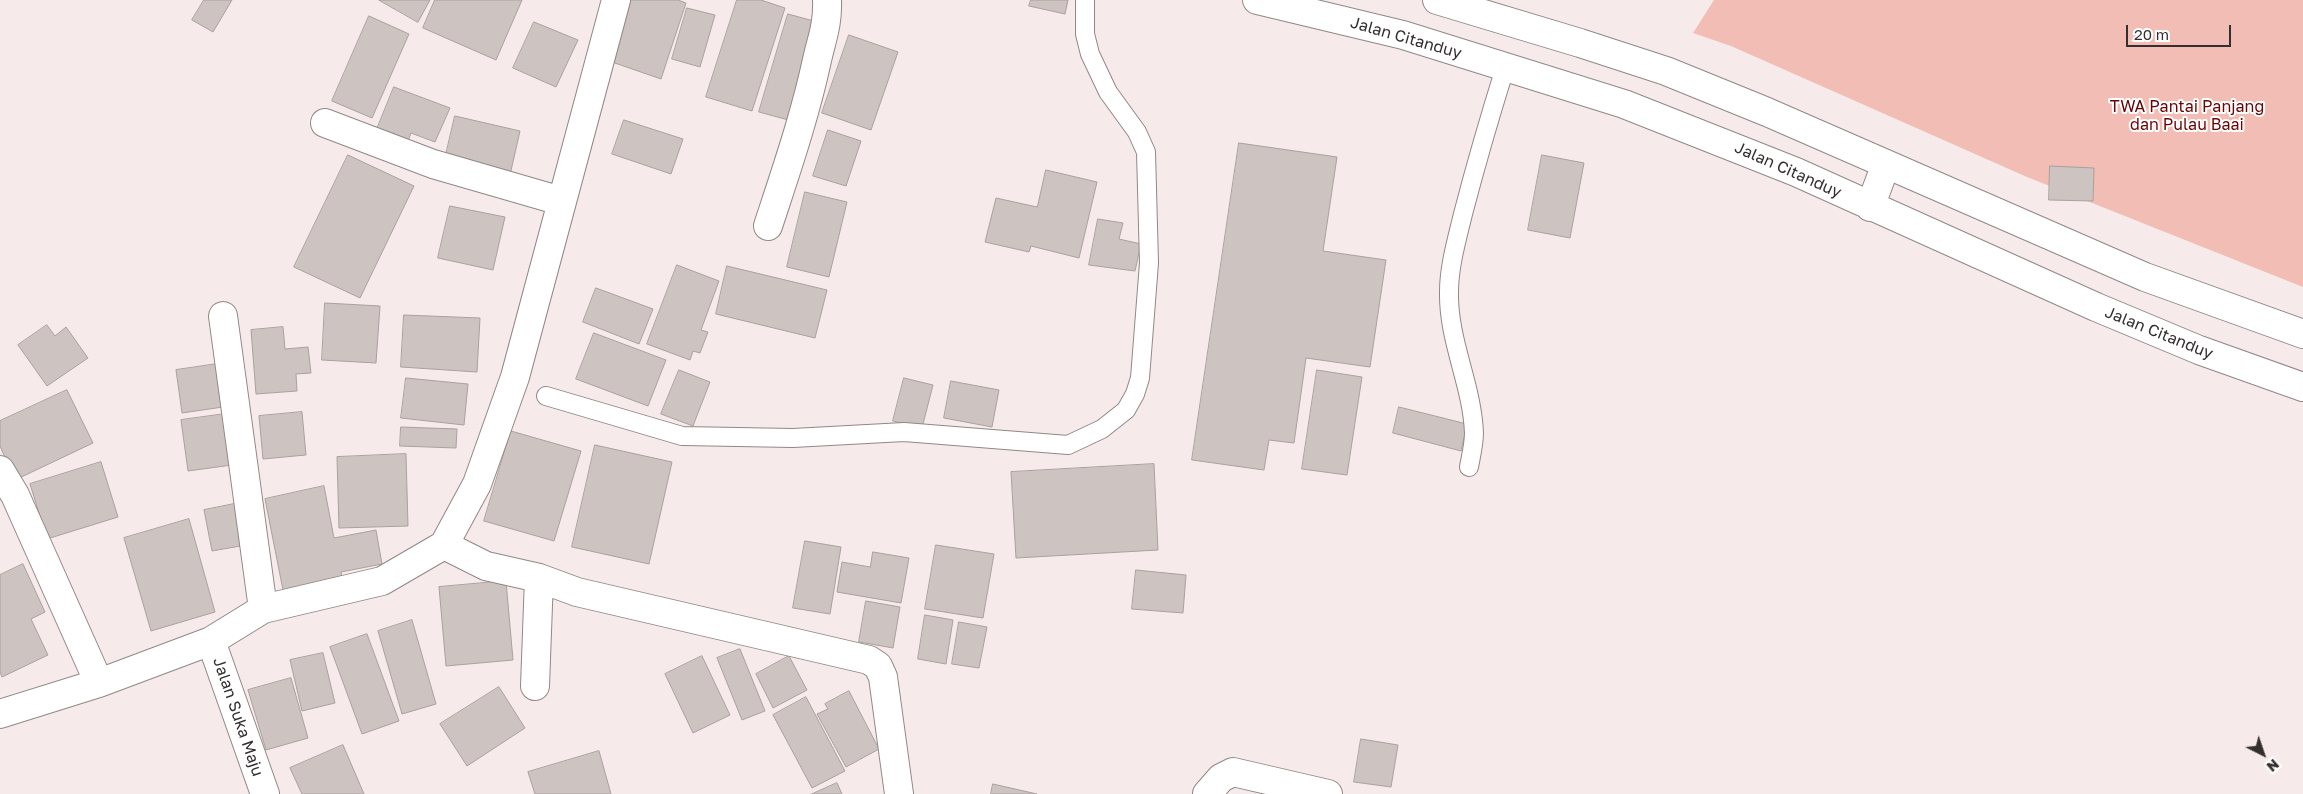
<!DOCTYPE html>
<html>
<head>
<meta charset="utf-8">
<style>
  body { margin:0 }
  #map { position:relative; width:2303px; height:794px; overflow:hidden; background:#f6ebea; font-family:"Golos Text",sans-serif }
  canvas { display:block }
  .north { position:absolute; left:2238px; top:729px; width:50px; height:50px; -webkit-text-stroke:4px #fff; paint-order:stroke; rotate:139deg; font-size:14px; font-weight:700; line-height:20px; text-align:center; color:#332f2f }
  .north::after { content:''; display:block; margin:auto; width:18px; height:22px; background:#332f2f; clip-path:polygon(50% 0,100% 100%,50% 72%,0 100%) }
  .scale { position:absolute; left:2126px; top:25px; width:105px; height:22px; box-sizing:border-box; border:2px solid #332f2f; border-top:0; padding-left:6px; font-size:15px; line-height:18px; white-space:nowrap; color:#332f2f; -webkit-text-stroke:4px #fff; paint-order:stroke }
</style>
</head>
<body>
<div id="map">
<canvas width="2303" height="794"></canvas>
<div class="north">N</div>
<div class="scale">20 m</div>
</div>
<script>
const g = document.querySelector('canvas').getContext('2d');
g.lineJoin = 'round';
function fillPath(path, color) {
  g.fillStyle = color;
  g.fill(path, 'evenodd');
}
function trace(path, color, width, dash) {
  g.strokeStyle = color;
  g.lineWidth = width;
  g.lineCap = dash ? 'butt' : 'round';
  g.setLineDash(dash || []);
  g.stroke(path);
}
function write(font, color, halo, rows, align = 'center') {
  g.font = font + ' "Golos Text",sans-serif';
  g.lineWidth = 4;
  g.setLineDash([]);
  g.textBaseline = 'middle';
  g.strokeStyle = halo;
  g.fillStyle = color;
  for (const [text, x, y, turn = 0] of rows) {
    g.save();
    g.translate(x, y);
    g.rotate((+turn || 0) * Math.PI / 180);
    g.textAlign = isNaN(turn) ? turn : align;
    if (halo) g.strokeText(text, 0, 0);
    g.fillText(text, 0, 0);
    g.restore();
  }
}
fillPath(new Path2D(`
  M 1714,0 L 2303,0 L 2303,287 L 2027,177 L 1731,46 L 1693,33 Z`), '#f1bdb5');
const building = new Path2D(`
  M 204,0 L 232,0 L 213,32 L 192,20 Z
  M 379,0 L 430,0 L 418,22 Z
  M 435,0 L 522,0 L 496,60 L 423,28 Z
  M 630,0 L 678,0 L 686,3 L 661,79 L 609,61 Z
  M 737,0 L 761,0 L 785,8 L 752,111 L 706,97 Z
  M 1031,0 L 1068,0 L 1065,14 L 1029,6 Z
  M 687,8 L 715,15 L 700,67 L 672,59 Z
  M 788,14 L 821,23 L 792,121 L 759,112 Z
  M 369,16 L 409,34 L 372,118 L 332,101 Z
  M 534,22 L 578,40 L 556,87 L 513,68 Z
  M 849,35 L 898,52 L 871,130 L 822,113 Z
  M 394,87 L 450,108 L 435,142 L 411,133 L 406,146 L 375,134 Z
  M 455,116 L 520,131 L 510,175 L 445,159 Z
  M 624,120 L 683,139 L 671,174 L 612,154 Z
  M 828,130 L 861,141 L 846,186 L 813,176 Z
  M 1239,143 L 1337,157 L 1323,251 L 1386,260 L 1370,367 L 1306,358 L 1294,443 L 1269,440 L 1264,470 L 1192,460 Z
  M 348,155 L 414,186 L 360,298 L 294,267 Z
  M 1542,155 L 1584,163 L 1570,238 L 1528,230 Z
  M 2050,166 L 2094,168 L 2093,201 L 2049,200 Z
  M 1046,170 L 1097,182 L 1079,258 L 1031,246 L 1029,252 L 985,242 L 996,198 L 1037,207 Z
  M 805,192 L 847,202 L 829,277 L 787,267 Z
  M 450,206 L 505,217 L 493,270 L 438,258 Z
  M 1098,219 L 1123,223 L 1119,239 L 1141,244 L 1135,271 L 1089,265 Z
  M 677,265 L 719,281 L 701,330 L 708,332 L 700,353 L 693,351 L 690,360 L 647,344 Z
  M 727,266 L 827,290 L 815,338 L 716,314 Z
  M 596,288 L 653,309 L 639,344 L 583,322 Z
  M 325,303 L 380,306 L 376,363 L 322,360 Z
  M 404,315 L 480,318 L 477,372 L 401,367 Z
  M 47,325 L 55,336 L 66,327 L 88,358 L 47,386 L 18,345 Z
  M 283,327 L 285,349 L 308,347 L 311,373 L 296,374 L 297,391 L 256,394 L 251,330 Z
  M 594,333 L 666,360 L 648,406 L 576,379 Z
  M 217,364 L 223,407 L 182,413 L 176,370 Z
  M 679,370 L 710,382 L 693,426 L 661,414 Z
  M 1317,370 L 1362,377 L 1347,475 L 1302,469 Z
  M 406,378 L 468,384 L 464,425 L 401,418 Z
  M 904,378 L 933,385 L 922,428 L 893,421 Z
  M 951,381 L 999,390 L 992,427 L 944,418 Z
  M 67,390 L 93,443 L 15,480 L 0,446 L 0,421 Z
  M 1399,407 L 1467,424 L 1461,451 L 1393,433 Z
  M 302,412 L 306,455 L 263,459 L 259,416 Z
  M 225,414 L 232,465 L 188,471 L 181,420 Z
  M 401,427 L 457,429 L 456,448 L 400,446 Z
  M 511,431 L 581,451 L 554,541 L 484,521 Z
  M 595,445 L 672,462 L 649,564 L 572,547 Z
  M 406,454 L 408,526 L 339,528 L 337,457 Z
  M 101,462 L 118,517 L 47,539 L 30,484 Z
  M 1154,464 L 1158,550 L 1016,558 L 1011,472 Z
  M 324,486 L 334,538 L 376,530 L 382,564 L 341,572 L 342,578 L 283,590 L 265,499 Z
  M 239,503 L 246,545 L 212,551 L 204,510 Z
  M 189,519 L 215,612 L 151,631 L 124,538 Z
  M 805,541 L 841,547 L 830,614 L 793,608 Z
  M 936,545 L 994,554 L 983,618 L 925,609 Z
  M 873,552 L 909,558 L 901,603 L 837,592 L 842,562 L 870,567 Z
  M 23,564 L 45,612 L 31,619 L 48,655 L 2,677 L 0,672 L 0,575 Z
  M 1136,570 L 1186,575 L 1183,613 L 1132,609 Z
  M 506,581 L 513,660 L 446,666 L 439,587 Z
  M 866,601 L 900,607 L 893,648 L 859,642 Z
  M 925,615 L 953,620 L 946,664 L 918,659 Z
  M 412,620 L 436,704 L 402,714 L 378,631 Z
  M 959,622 L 987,627 L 979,668 L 952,664 Z
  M 367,634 L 399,721 L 362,734 L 330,647 Z
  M 740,649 L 765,711 L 742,720 L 717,658 Z
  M 323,653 L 335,703 L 302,711 L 290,660 Z
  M 702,656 L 730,715 L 693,733 L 665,674 Z
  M 789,656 L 807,690 L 773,708 L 756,674 Z
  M 291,678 L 308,738 L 266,750 L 248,690 Z
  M 499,687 L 525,728 L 467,766 L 440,724 Z
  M 849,691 L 879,749 L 846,767 L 817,714 L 828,709 L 825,704 Z
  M 806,697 L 845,771 L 812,788 L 773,715 Z
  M 1361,739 L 1398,745 L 1391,787 L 1354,782 Z
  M 343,745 L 364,794 L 302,794 L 290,768 Z
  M 599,751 L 611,794 L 535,794 L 528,772 Z
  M 837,783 L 842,794 L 812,794 Z
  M 993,784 L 1037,794 L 991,794 Z`);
fillPath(building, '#cdc3c1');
trace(building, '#aaa09e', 1);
const service = new Path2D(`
  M 546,396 L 682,436 L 793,438 L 904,432 L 1068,445 L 1102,429 L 1126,410 L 1135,394 L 1140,378 L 1149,263 L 1146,152 L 1137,132 L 1108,92 L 1090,54 L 1085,34 L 1085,0
  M 1469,467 C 1471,456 1474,444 1474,433 C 1472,384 1448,341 1449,292 C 1449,266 1457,239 1463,214 C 1476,164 1490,116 1505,68`);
const minor = new Path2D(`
  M 325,123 L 433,164 L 561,201
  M 768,226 C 786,171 805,116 817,60 C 822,38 828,24 827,0
  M 223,316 L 263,609
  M 0,470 L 15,495 L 99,683
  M 444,545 L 486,566 L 539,578 L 577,592 L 869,660 L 878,666 L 883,677 L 899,794
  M 211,641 L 265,794
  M 535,686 L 539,578
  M 0,714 L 99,683 L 211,641 L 263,609 L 382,581 L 444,545 L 477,484 L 515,377 L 616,0
  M 1207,794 L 1221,778 L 1233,772 L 1328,794`);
const primary = new Path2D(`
  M 1257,0 L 1403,35 L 1624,104 L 1796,172 L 2096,307 L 2199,350 L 2303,387
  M 1437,0 L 1580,43 L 1666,71 L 1767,112 L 2145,277 L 2303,334
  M 1870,207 L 1886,164`);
trace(service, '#918886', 20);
trace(minor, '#918886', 30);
trace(primary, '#918886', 30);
trace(service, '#fff', 18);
trace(minor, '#fff', 28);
trace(primary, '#fff', 28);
write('16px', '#332f2f', '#fff', [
  ["Jalan Citanduy",1406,38,16],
  ["Jalan Citanduy",1788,170,24],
  ["Jalan Citanduy",2159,333,22],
  ["Jalan Suka Maju",238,717,71]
]);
write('16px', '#690405', '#fff', [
  ["TWA Pantai Panjang",2187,107],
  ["dan Pulau Baai",2187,125]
]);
</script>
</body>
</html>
